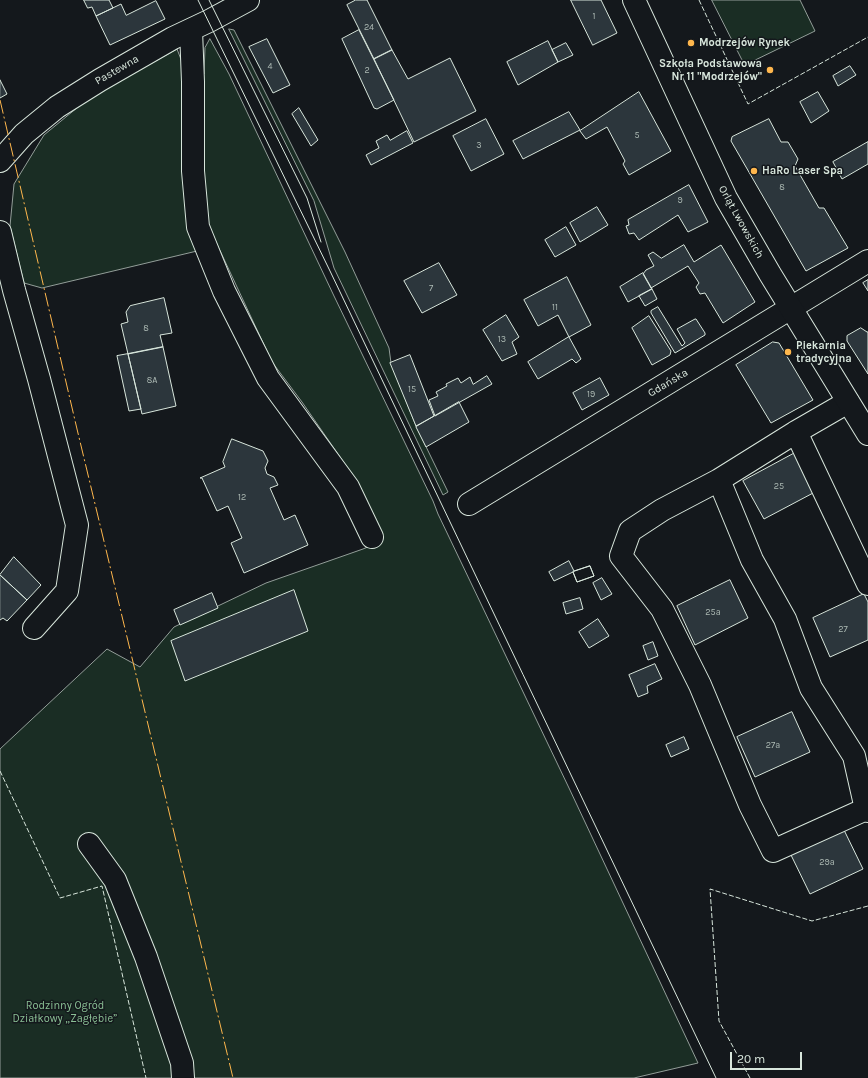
<!DOCTYPE html>
<html>
<head>
<meta charset="utf-8">
<style>
  body { margin:0 }
  #map { position:relative; width:868px; height:1078px; overflow:hidden; background:#14181c; font-family:Karla,sans-serif }
  canvas { display:block }
  .scale { position:absolute; left:730px; top:1052px; width:72px; height:18px; box-sizing:border-box; border:2px solid #d8e6dc; border-top:0; padding-left:5px; font-size:12px; line-height:14px; white-space:nowrap; color:#d8e6dc; -webkit-text-stroke:3px #14181c; paint-order:stroke }
</style>
</head>
<body>
<div id="map">
<canvas width="868" height="1078"></canvas>
<div class="scale">20 m</div>
</div>
<script>
const g = document.querySelector('canvas').getContext('2d');
g.lineJoin = 'round';
function fillPath(path, color) {
  g.fillStyle = color;
  g.fill(path, 'evenodd');
}
function trace(path, color, width, dash) {
  g.strokeStyle = color;
  g.lineWidth = width;
  g.lineCap = dash ? 'butt' : 'round';
  g.setLineDash(dash || []);
  g.stroke(path);
}
function write(font, color, halo, rows, align = 'center') {
  g.font = font + ' Karla,sans-serif';
  g.lineWidth = 3;
  g.setLineDash([]);
  g.textBaseline = 'middle';
  g.strokeStyle = halo;
  g.fillStyle = color;
  for (const [text, x, y, turn = 0] of rows) {
    g.save();
    g.translate(x, y);
    g.rotate((+turn || 0) * Math.PI / 180);
    g.textAlign = isNaN(turn) ? turn : align;
    if (halo) g.strokeText(text, 0, 0);
    g.fillText(text, 0, 0);
    g.restore();
  }
}
const green = new Path2D(`
  M 712,0 L 800,0 L 815,31 L 745,65 Z
  M 229,29 L 234,30 L 345,252 L 389,348 L 391,363 L 416,426 L 448,492 L 443,495 L 334,268 L 314,201 Z
  M 210,39 L 229,74 L 334,296 L 433,501 L 438,514 L 569,788 L 698,1063 L 634,1078 L 0,1078 L 0,749 L 107,649 L 140,667 L 174,627 L 266,583 L 363,549 L 382,541 L 358,483 L 302,402 L 272,362 L 216,242 L 197,251 L 42,288 L 24,283 L 10,226 L 14,184 L 44,135 L 89,98 L 177,49 L 187,75 L 204,74 L 205,48 Z`);
fillPath(green, '#1a2d24');
trace(green, '#939e99', 1);
const building = new Path2D(`
  M 84,0 L 109,0 L 113,8 L 96,16 L 92,7 L 88,8 Z
  M 356,0 L 367,0 L 392,50 L 374,59 L 347,5 Z
  M 571,0 L 601,0 L 617,33 L 593,45 Z
  M 156,1 L 165,19 L 110,45 L 96,16 L 121,4 L 126,15 Z
  M 359,30 L 394,100 L 377,109 L 374,108 L 342,39 Z
  M 267,39 L 290,85 L 273,93 L 249,47 Z
  M 548,41 L 558,62 L 518,85 L 507,62 Z
  M 566,43 L 573,55 L 558,62 L 552,50 Z
  M 392,50 L 408,79 L 450,58 L 476,111 L 414,142 L 374,59 Z
  M 850,66 L 856,75 L 838,86 L 833,76 Z
  M 0,80 L 7,94 L 0,98 Z
  M 639,92 L 671,151 L 629,175 L 623,164 L 625,161 L 607,127 L 586,139 L 580,131 Z
  M 818,92 L 829,111 L 811,123 L 800,102 Z
  M 299,108 L 318,140 L 311,146 L 292,114 Z
  M 569,112 L 580,130 L 523,159 L 513,141 Z
  M 486,119 L 504,154 L 471,171 L 453,136 Z
  M 769,119 L 781,142 L 788,142 L 798,159 L 795,166 L 819,208 L 824,208 L 848,248 L 806,271 L 731,141 L 732,137 Z
  M 407,131 L 413,143 L 371,165 L 366,155 L 379,148 L 376,141 L 387,135 L 390,140 Z
  M 868,142 L 868,164 L 842,179 L 833,162 Z
  M 689,185 L 708,222 L 688,232 L 678,215 L 639,240 L 634,233 L 629,234 L 626,226 L 629,225 L 628,220 Z
  M 597,207 L 608,225 L 580,242 L 570,223 Z
  M 566,227 L 576,245 L 555,257 L 545,240 Z
  M 684,245 L 694,262 L 721,245 L 755,302 L 723,323 L 705,293 L 700,294 L 696,287 L 699,283 L 688,266 L 651,288 L 643,274 L 646,270 L 654,266 L 648,255 L 653,252 L 661,258 Z
  M 439,263 L 457,295 L 422,313 L 404,281 Z
  M 643,273 L 652,289 L 628,302 L 620,287 Z
  M 567,277 L 591,325 L 569,337 L 558,315 L 538,326 L 524,300 Z
  M 868,280 L 868,291 L 863,283 Z
  M 652,289 L 657,299 L 645,306 L 639,296 Z
  M 164,298 L 172,333 L 160,335 L 163,347 L 128,354 L 121,324 L 128,322 L 126,312 L 130,306 Z
  M 658,307 L 682,346 L 685,343 L 677,329 L 695,319 L 696,319 L 705,333 L 705,335 L 675,353 L 651,313 L 651,311 Z
  M 506,315 L 519,337 L 512,342 L 517,354 L 502,361 L 483,330 Z
  M 649,316 L 671,351 L 670,355 L 652,365 L 632,328 Z
  M 861,328 L 867,332 L 868,332 L 868,374 L 847,341 L 847,336 Z
  M 569,337 L 581,359 L 576,363 L 572,359 L 538,379 L 528,362 Z
  M 773,342 L 779,343 L 813,400 L 771,423 L 736,365 Z
  M 163,347 L 176,406 L 142,414 L 128,354 Z
  M 128,354 L 141,409 L 129,411 L 117,356 Z
  M 410,355 L 434,416 L 416,426 L 390,363 Z
  M 487,376 L 492,384 L 435,416 L 429,400 L 438,396 L 436,392 L 447,386 L 446,384 L 458,378 L 461,383 L 470,377 L 473,384 Z
  M 600,378 L 609,395 L 582,410 L 573,393 Z
  M 459,402 L 469,422 L 426,447 L 416,427 Z
  M 232,439 L 263,451 L 268,461 L 265,468 L 267,474 L 274,477 L 278,485 L 270,488 L 284,520 L 295,515 L 308,545 L 244,573 L 231,543 L 242,538 L 228,506 L 217,511 L 202,478 L 200,478 L 225,467 L 223,462 Z
  M 795,453 L 815,492 L 764,519 L 743,481 Z
  M 14,557 L 41,585 L 27,600 L 0,575 Z
  M 569,561 L 574,571 L 590,566 L 594,576 L 577,582 L 573,572 L 554,581 L 549,572 Z
  M 590,566 L 594,576 L 577,582 L 573,572 Z
  M 0,575 L 27,600 L 7,621 L 3,618 L 0,620 Z
  M 602,578 L 612,594 L 601,600 L 593,583 Z
  M 730,580 L 748,618 L 695,645 L 677,606 Z
  M 294,590 L 308,631 L 185,681 L 171,641 Z
  M 212,593 L 218,608 L 180,625 L 174,610 Z
  M 864,594 L 868,602 L 868,640 L 830,657 L 813,618 Z
  M 580,598 L 583,609 L 566,614 L 563,603 Z
  M 598,619 L 609,636 L 589,648 L 579,632 Z
  M 653,642 L 658,656 L 648,660 L 643,646 Z
  M 655,664 L 662,679 L 647,686 L 648,693 L 638,697 L 629,675 Z
  M 792,712 L 810,752 L 755,777 L 737,737 Z
  M 684,737 L 689,749 L 671,757 L 666,745 Z
  M 844,830 L 863,869 L 810,894 L 791,855 Z`);
fillPath(building, '#2c363c');
trace(building, '#d8e6dc', 1);
const minor = new Path2D(`
  M 191,30 L 193,82 L 193,171 L 198,227 L 224,291 L 268,378 L 348,487 L 372,537
  M 0,161 L 24,134 L 57,107 L 100,80 L 173,38 L 209,21 L 248,0
  M 0,232 L 14,290 L 39,379 L 77,525 L 67,591 L 34,628
  M 848,402 L 796,432 L 719,480 L 752,560 L 785,619 L 811,688 L 854,756 L 866,809 L 868,811
  M 796,432 L 868,584
  M 719,480 L 662,510 L 630,531 L 621,556 L 662,609 L 700,685 L 750,805 L 773,851 L 866,809
  M 469,504 L 868,261
  M 89,844 L 115,880 L 146,957 L 182,1063 L 183,1078`);
const major = new Path2D(`
  M 634,0 L 726,198 L 770,274 L 868,434`);
trace(minor, '#d8e6dc', 24);
trace(major, '#d8e6dc', 24);
trace(minor, '#14181c', 22);
trace(major, '#14181c', 22);
trace(new Path2D(`
  M 198,0 L 330,271 L 716,1078
  M 209,0 L 307,198 L 321,242`), '#d8e6dc', 1);
trace(new Path2D(`
  M 699,0 L 748,104 L 868,37
  M 0,771 L 60,898 L 102,886 L 146,1078
  M 750,1078 L 719,1021 L 710,889 L 812,921 L 868,906`), '#d8e6dc', 1, [5, 2]);
trace(new Path2D(`
  M 0,100 L 77,429 L 233,1078`), '#ffb74d', 1, [14, 3, 2, 3]);
for (const [x, y, r, color] of [
  [691,43,4,"#ffb74d"],
  [770,70,4,"#ffb74d"],
  [754,171,4,"#ffb74d"],
  [788,352,4,"#ffb74d"]
]) {
  const dot = new Path2D();
  dot.arc(x, y, r, 0, 2 * Math.PI);
  g.fillStyle = color;
  g.fill(dot);
  trace(dot, '#14181c', 1.5);
}
write('9px', '#adbab4', null, [
  ["1",594,16],
  ["24",369,27],
  ["4",270,66],
  ["2",367,70],
  ["5",637,135],
  ["3",479,145],
  ["8",782,187],
  ["9",680,200],
  ["7",431,288],
  ["11",555,307],
  ["8",146,328],
  ["13",502,339],
  ["8A",152,380],
  ["15",412,389],
  ["19",591,394],
  ["25",779,486],
  ["12",242,497],
  ["25a",713,612],
  ["27",843,629],
  ["27a",773,745],
  ["29a",827,862]
]);
write('bold 11px', '#d8e6dc', '#14181c', [
  ["Modrzejów Rynek",699,43],
  ["Szkoła Podstawowa",762,64,"right"],
  ["Nr 11 \"Modrzejów\"",762,77,"right"],
  ["HaRo Laser Spa",762,171],
  ["Piekarnia",796,346],
  ["tradycyjna",796,359]
], 'left');
write('11px', '#d8e6dc', '#14181c', [
  ["Pastewna",117,70,-30],
  ["Orląt Lwowskich",741,222,61],
  ["Gdańska",668,383,-31]
]);
write('11px', '#8ac095', '#14181c', [
  ["Rodzinny Ogród",65,1006],
  ["Działkowy „Zagłębie”",65,1019]
]);
</script>
</body>
</html>
